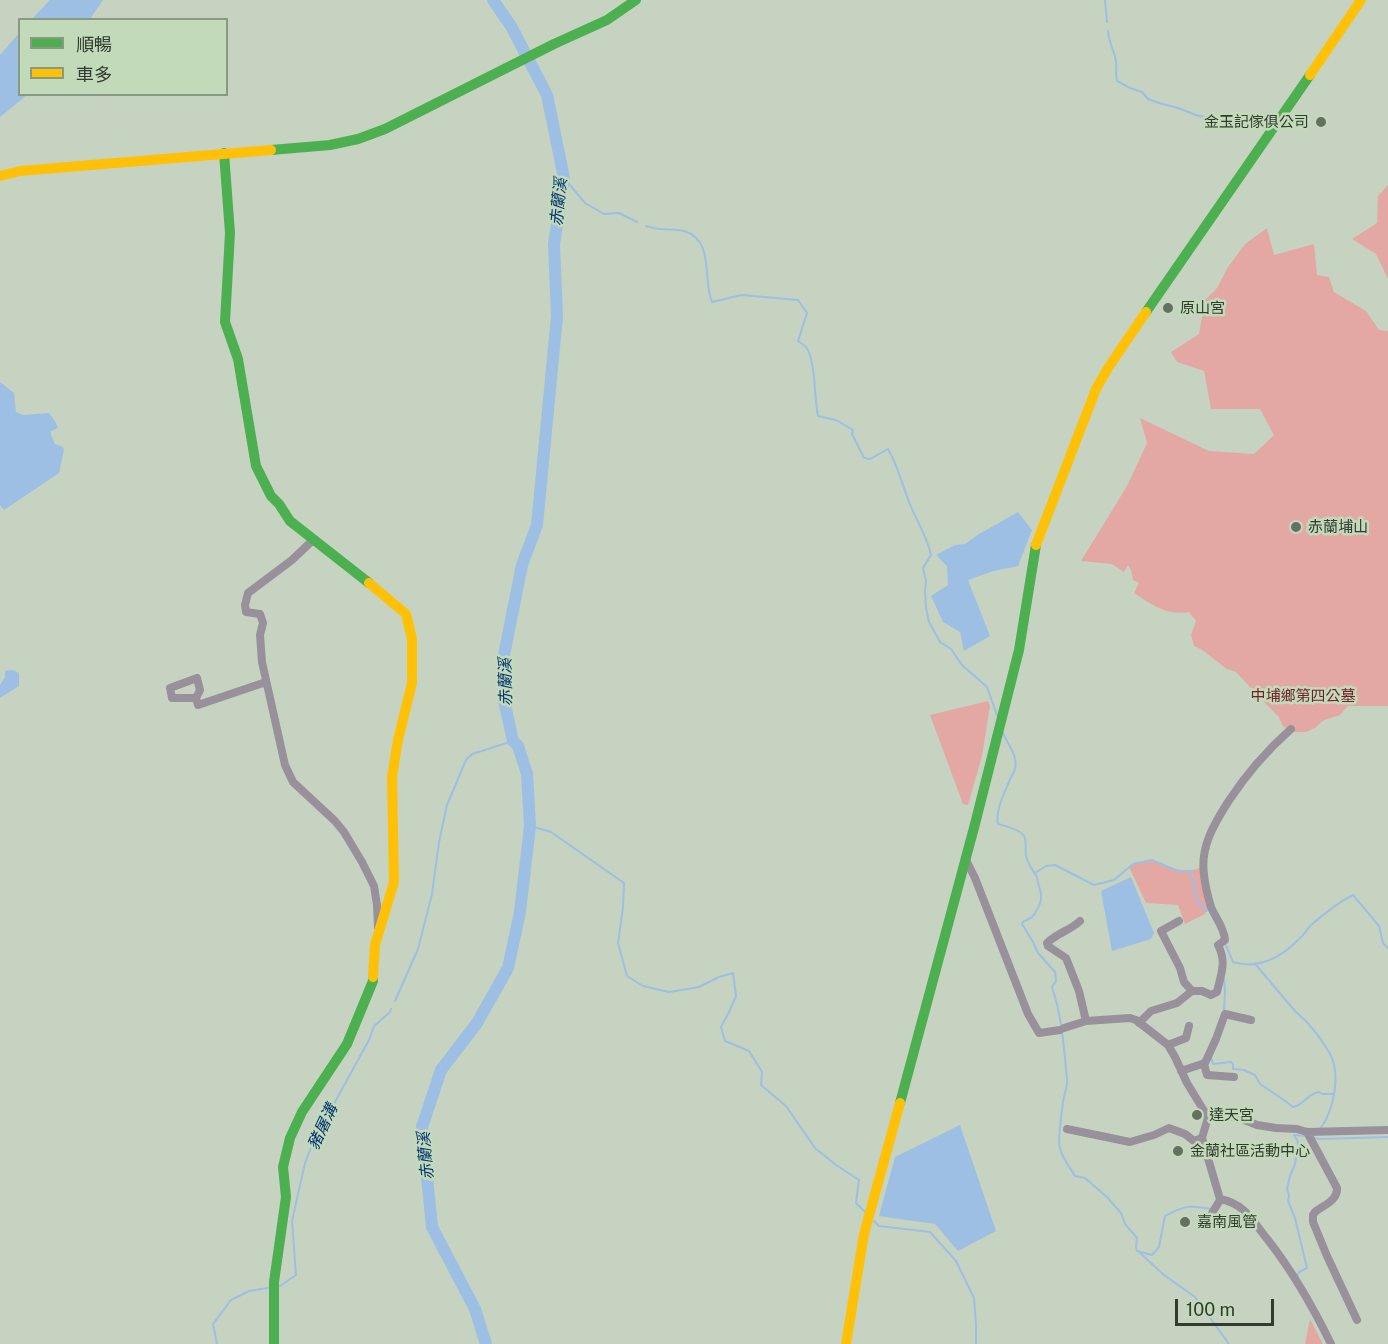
<!DOCTYPE html>
<html>
<head>
<meta charset="utf-8">
<style>
  body { margin:0 }
  #map { position:relative; width:1388px; height:1344px; overflow:hidden; background:#c6d3c1; font-family:"Public Sans","Noto Sans TC",sans-serif }
  canvas { display:block }
  .legend { position:absolute; left:18px; top:18px; width:210px; height:78px; box-sizing:border-box; background:#c2daba; border:2px solid #889a82; margin:0; padding:8px 10px; list-style:none; font-size:18px; color:#313b2e }
  .legend li { display:flex; align-items:center; gap:12px; height:30px }
  .legend b { width:30px; border:2px solid #889a82 }
  .scale { position:absolute; left:1175px; top:1299px; width:99px; height:27px; box-sizing:border-box; border:3px solid #313b2e; border-top:0; padding-left:8px; font-size:18px; line-height:21px; white-space:nowrap; color:#313b2e; -webkit-text-stroke:4px #c2daba; paint-order:stroke }
</style>
</head>
<body>
<div id="map">
<canvas width="1388" height="1344"></canvas>
<ul class="legend">
<li><b style="height:8px;background:#4caf50"></b>順暢</li>
<li><b style="height:8px;background:#ffc107"></b>車多</li>
</ul>
<div class="scale">100 m</div>
</div>
<script>
const g = document.querySelector('canvas').getContext('2d');
g.lineJoin = 'round';
function fillPath(path, color) {
  g.fillStyle = color;
  g.fill(path, 'evenodd');
}
function trace(path, color, width, dash) {
  g.strokeStyle = color;
  g.lineWidth = width;
  g.lineCap = dash ? 'butt' : 'round';
  g.setLineDash(dash || []);
  g.stroke(path);
}
function write(font, color, halo, rows, align = 'center') {
  g.font = font + ' "Public Sans","Noto Sans TC",sans-serif';
  g.lineWidth = 5;
  g.setLineDash([]);
  g.textBaseline = 'middle';
  g.strokeStyle = halo;
  g.fillStyle = color;
  for (const [text, x, y, turn = 0] of rows) {
    g.save();
    g.translate(x, y);
    g.rotate((+turn || 0) * Math.PI / 180);
    g.textAlign = isNaN(turn) ? turn : align;
    if (halo) g.strokeText(text, 0, 0);
    g.fillText(text, 0, 0);
    g.restore();
  }
}
fillPath(new Path2D(`
  M 1388,185 L 1388,279 L 1376,254 L 1352,239 L 1377,223 L 1378,196 Z
  M 1267,228 L 1274,255 L 1314,244 L 1317,275 L 1329,277 L 1334,292 L 1366,311 L 1379,330 L 1388,331 L 1388,706 L 1348,706 L 1340,715 L 1324,720 L 1315,728 L 1306,732 L 1294,732 L 1287,729 L 1282,725 L 1279,717 L 1264,702 L 1260,695 L 1250,687 L 1236,672 L 1227,669 L 1202,650 L 1194,646 L 1191,635 L 1196,621 L 1189,612 C 1167,616 1152,605 1134,593 L 1139,583 L 1133,580 L 1131,570 L 1128,565 L 1124,572 L 1112,564 L 1081,561 L 1127,486 L 1147,443 L 1140,418 L 1209,451 L 1254,454 L 1274,435 L 1260,409 L 1211,409 L 1204,371 L 1177,362 L 1171,352 L 1199,334 L 1205,300 L 1217,288 L 1228,267 L 1245,244 Z
  M 988,701 L 990,706 L 982,756 L 968,805 L 963,804 L 930,715 Z
  M 1152,860 C 1168,867 1182,874 1200,868 L 1209,906 L 1205,914 L 1185,924 L 1178,905 L 1146,903 L 1129,867 L 1133,864 Z
  M 1310,1319 L 1323,1344 L 1305,1344 Z`), '#e4a8a4');
fillPath(new Path2D(`
  M 50,0 L 103,0 L 90,19 L 32,19 Z
  M 19,33 L 20,94 L 27,95 L 0,117 L 0,55 Z
  M 0,382 L 14,393 L 16,412 L 23,415 L 49,413 L 55,421 L 58,428 L 51,431 L 51,435 L 55,444 L 63,447 L 64,450 L 59,473 L 4,510 L 0,505 Z
  M 1018,512 L 1032,530 L 1018,566 L 994,571 L 968,580 L 990,636 L 964,651 L 960,632 L 943,622 L 931,596 L 948,585 L 947,566 L 936,555 L 955,545 L 965,544 L 979,534 Z
  M 13,670 L 19,673 L 19,686 L 0,698 L 0,685 L 5,677 L 5,671 Z
  M 1131,877 L 1154,933 L 1151,939 L 1112,951 L 1101,891 Z
  M 960,1125 L 996,1231 L 958,1251 L 935,1224 L 879,1216 L 895,1157 Z`), '#9dbfe4');
trace(new Path2D(`
  M 1105,0 L 1107,22
  M 1108,31 C 1109,43 1114,50 1116,61 C 1117,68 1115,74 1117,81 L 1130,88 L 1142,92 L 1148,99 L 1159,103 L 1178,108 L 1196,115 L 1229,123
  M 564,178 L 585,203 L 604,214 L 619,213 L 637,222
  M 646,226 C 651,227 656,229 660,229 C 668,230 677,229 684,231 C 715,240 702,279 712,302 L 742,295 L 798,300 L 807,313 L 798,341 C 801,343 804,345 806,347 C 816,361 814,398 818,416 L 836,420 L 853,430 L 852,434 L 864,458 L 870,459 L 888,449 C 898,466 902,484 909,502 C 916,520 927,536 931,555 L 923,568 L 926,581 L 925,590 L 926,608 L 929,622 L 940,642 L 951,649 L 962,665 L 987,687 L 997,715
  M 1003,733 C 1008,745 1018,755 1015,769 C 1014,773 1010,778 1009,782 C 1004,793 995,812 998,824 C 1005,826 1020,829 1024,836 C 1027,841 1025,850 1026,856 C 1028,864 1033,871 1037,877 C 1037,885 1042,890 1041,898 C 1041,903 1036,913 1032,917 C 1031,918 1024,921 1023,922 L 1022,924 L 1033,942 L 1038,953 L 1055,972 L 1056,981 L 1052,987 C 1062,1017 1064,1048 1067,1079 C 1068,1086 1064,1094 1063,1102 C 1062,1111 1057,1140 1060,1148 C 1062,1158 1070,1167 1075,1176 L 1085,1178 L 1107,1197 L 1121,1213 L 1125,1224 L 1137,1238 L 1136,1247 L 1137,1251 L 1152,1255 L 1159,1247 L 1165,1216 C 1186,1205 1188,1205 1211,1209
  M 530,826 L 551,832 L 624,883 L 623,907 L 618,943 L 627,976 L 643,986 L 669,992 L 699,987 L 719,977 L 733,973 L 736,996 L 729,1012 L 721,1027 L 725,1041 L 749,1051 L 762,1072 L 761,1085 L 786,1106 L 815,1148 L 836,1165 L 859,1180 L 856,1203 L 865,1212
  M 1035,873 L 1046,866 L 1055,865 L 1094,885 L 1114,880 L 1133,864 L 1152,860 L 1178,871 L 1191,871 L 1196,897 L 1199,904 L 1207,911 L 1209,910
  M 1225,943 L 1233,962 C 1258,970 1282,957 1299,939 C 1304,935 1307,929 1311,925 C 1324,914 1338,902 1353,895 L 1379,926 L 1383,943 L 1388,948
  M 1256,965 C 1269,980 1282,996 1295,1011 C 1300,1016 1307,1021 1311,1027 C 1318,1035 1325,1045 1330,1054 C 1341,1074 1334,1111 1320,1129
  M 395,1001 L 418,949 L 432,894 L 439,842 L 447,805 L 466,760 L 472,754 L 513,741
  M 1224,1012 L 1225,990 L 1224,979
  M 1211,1057 L 1213,1064 L 1231,1062 L 1233,1064 L 1233,1069 L 1244,1070 L 1255,1075 L 1260,1084 L 1284,1100 L 1293,1107 C 1304,1105 1308,1093 1319,1092 L 1322,1094 L 1334,1094
  M 1313,1138 L 1320,1139 L 1388,1137
  M 874,1221 L 879,1226 L 930,1232 L 956,1261 L 974,1298 L 976,1324 L 976,1344
  M 1140,1253 L 1164,1275 L 1195,1297 L 1229,1344
  M 1297,1277 L 1299,1272 L 1307,1268 L 1295,1218 L 1288,1201 L 1289,1195 L 1287,1189 L 1290,1176 L 1294,1167 L 1298,1150 L 1298,1142 L 1294,1135 L 1307,1136
  M 280,1286 L 296,1275 L 292,1221 L 305,1163 L 314,1140 L 369,1040 L 374,1026 L 390,1012 L 391,1009
  M 217,1344 L 213,1324 L 231,1300 L 249,1291 L 268,1288`), '#9dbfe4', 2);
trace(new Path2D(`
  M 486,1344 L 475,1309 L 432,1227 L 422,1127 L 441,1070 L 477,1023 L 508,968 L 520,912 L 530,826 L 527,774 L 518,746 L 513,741 L 503,696 L 504,655 L 522,565 L 537,525 L 557,316 L 554,244 L 564,178 L 547,95 L 511,26 L 493,0`), '#9dbfe4', 12);
trace(new Path2D(`
  M 314,539 L 292,560 L 248,593 L 245,605 L 246,612 L 260,614 L 263,623 L 260,635 L 262,662 L 285,765 L 293,782 L 335,821 L 344,832 L 362,862 L 374,886 L 377,905 L 378,927
  M 196,698 L 172,698 L 170,688 L 197,678 L 200,690 L 196,698 L 198,705 L 266,682
  M 965,858 L 975,878 L 1028,1014 L 1039,1033 L 1060,1030
  M 1080,921 C 1071,930 1057,933 1047,943 L 1048,946 L 1066,958 L 1079,991 L 1086,1021
  M 1179,921 L 1161,931 L 1180,968 L 1184,982 L 1192,991
  M 1139,1023 L 1151,1011 L 1177,1003 L 1192,991 L 1202,991 L 1211,995 L 1217,992 C 1221,974 1227,962 1218,945 L 1225,940 C 1224,927 1216,919 1211,907 C 1208,897 1205,885 1204,875 C 1200,847 1214,824 1228,802 C 1247,773 1265,752 1291,729
  M 1064,1028 L 1086,1021 L 1130,1018 L 1136,1020 L 1168,1045 L 1175,1057 L 1187,1083 L 1206,1114 L 1237,1117 L 1257,1125 L 1276,1128 L 1297,1129 L 1307,1132 L 1388,1130
  M 1168,1045 L 1186,1038 L 1189,1026
  M 1204,1064 L 1207,1075 L 1234,1077
  M 1181,1071 L 1205,1063 L 1216,1039 L 1225,1014 L 1251,1020
  M 1209,1114 L 1202,1138 L 1220,1199 C 1218,1206 1212,1210 1210,1219
  M 1067,1129 L 1130,1142 L 1154,1135 L 1169,1128 L 1185,1134 L 1194,1141 L 1202,1138
  M 1307,1132 L 1337,1188 C 1338,1200 1324,1205 1315,1212 L 1313,1215 L 1313,1222 L 1327,1256 L 1357,1320
  M 1220,1199 C 1246,1204 1253,1222 1268,1240 C 1293,1272 1313,1307 1331,1344`), '#98919b', 8);
trace(new Path2D(`
  M 271,150 L 330,145 L 358,139 L 385,129 L 554,44 L 607,20 L 636,0
  M 224,153 L 230,233 L 225,322 L 238,359 L 256,466 L 271,496 L 279,504 L 290,521 L 369,583
  M 1146,312 L 1310,75
  M 900,1103 L 975,824 L 1019,650 L 1036,545
  M 274,1344 L 274,1282 L 286,1197 L 283,1167 L 290,1138 L 302,1112 L 347,1044 L 373,981 L 373,977`), '#4caf50', 10);
trace(new Path2D(`
  M 1310,75 L 1361,0
  M 0,176 L 20,171 L 271,150
  M 1036,545 L 1096,389 L 1108,368 L 1146,312
  M 369,583 L 406,614 L 412,639 L 412,683 L 398,740 L 392,777 L 394,882 L 375,945 L 373,977
  M 846,1344 L 864,1234 L 900,1103`), '#ffc107', 10);
for (const [x, y, r, color] of [
  [1321,122,6,"#657061"],
  [1168,308,6,"#657061"],
  [1296,527,6,"#657061"],
  [1197,1115,6,"#657061"],
  [1178,1151,6,"#657061"],
  [1185,1222,6,"#657061"]
]) {
  const dot = new Path2D();
  dot.arc(x, y, r, 0, 2 * Math.PI);
  g.fillStyle = color;
  g.fill(dot);
  trace(dot, '#c2daba', 2);
}
write('15px', '#313b2e', '#c2daba', [
  ["金玉記傢俱公司",1309,122,"right"],
  ["原山宮",1180,308],
  ["赤蘭埔山",1308,527],
  ["達天宮",1209,1115],
  ["金蘭社區活動中心",1190,1151],
  ["嘉南風管",1197,1222]
], 'left');
write('15px', '#731e29', '#c2daba', [
  ["中埔鄉第四公墓",1303,696]
]);
write('italic 16px', '#053573', '#c2daba', [
  ["赤蘭溪",559,202,-84],
  ["赤蘭溪",506,682,-91],
  ["豬屠溝",323,1127,-65],
  ["赤蘭溪",426,1156,-95]
]);
</script>
</body>
</html>
